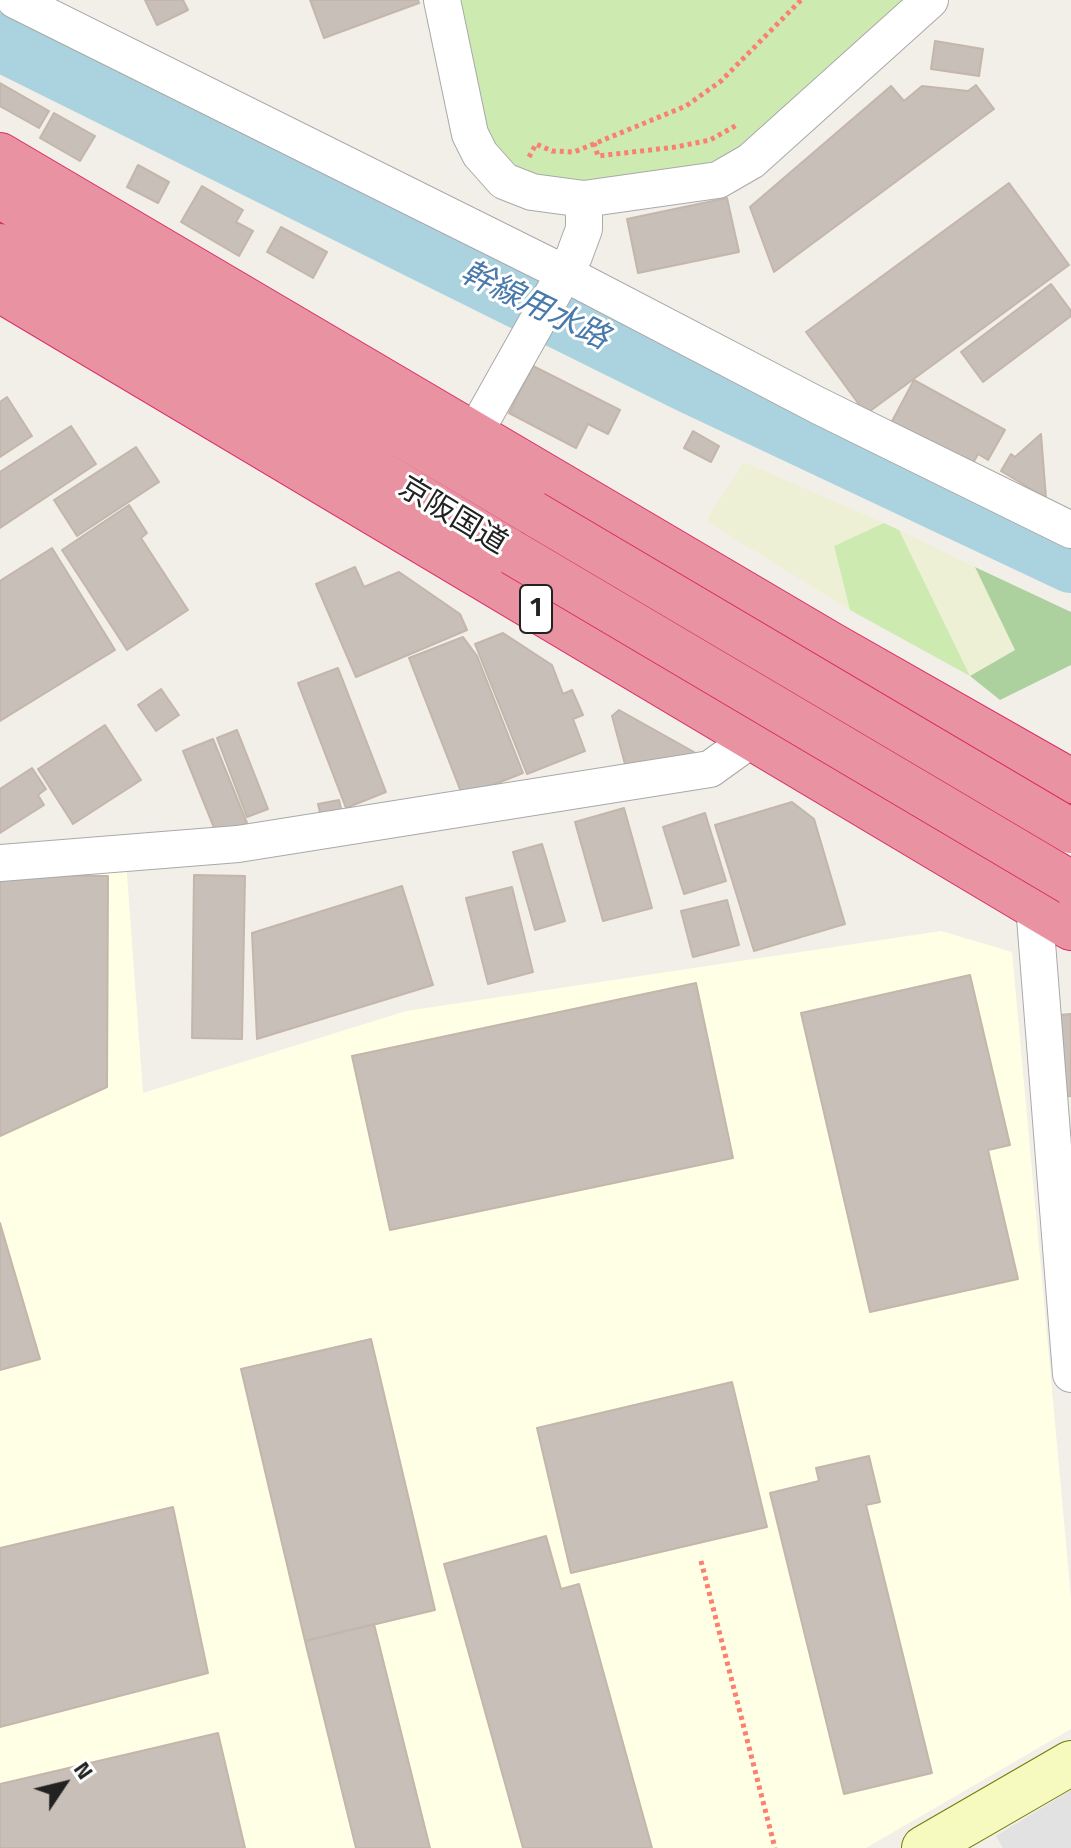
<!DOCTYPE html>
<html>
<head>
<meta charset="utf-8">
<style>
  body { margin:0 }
  #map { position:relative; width:1071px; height:1848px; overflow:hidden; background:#f2efe9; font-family:"Titillium Web",sans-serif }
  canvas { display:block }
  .north { position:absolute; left:24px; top:1744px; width:80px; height:80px; -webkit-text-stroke:6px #fff; paint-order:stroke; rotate:55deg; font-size:22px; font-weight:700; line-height:32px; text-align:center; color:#222 }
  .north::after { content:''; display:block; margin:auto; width:28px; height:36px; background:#222; clip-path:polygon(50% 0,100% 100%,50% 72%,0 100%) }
</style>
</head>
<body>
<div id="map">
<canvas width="1071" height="1848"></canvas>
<div class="north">N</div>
</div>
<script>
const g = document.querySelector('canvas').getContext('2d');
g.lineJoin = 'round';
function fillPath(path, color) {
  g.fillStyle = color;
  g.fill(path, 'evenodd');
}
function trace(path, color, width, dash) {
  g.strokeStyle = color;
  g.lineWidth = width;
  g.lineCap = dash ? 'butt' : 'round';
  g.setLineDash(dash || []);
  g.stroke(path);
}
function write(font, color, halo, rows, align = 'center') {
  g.font = font + ' "Titillium Web","Noto Sans JP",sans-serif';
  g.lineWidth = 6;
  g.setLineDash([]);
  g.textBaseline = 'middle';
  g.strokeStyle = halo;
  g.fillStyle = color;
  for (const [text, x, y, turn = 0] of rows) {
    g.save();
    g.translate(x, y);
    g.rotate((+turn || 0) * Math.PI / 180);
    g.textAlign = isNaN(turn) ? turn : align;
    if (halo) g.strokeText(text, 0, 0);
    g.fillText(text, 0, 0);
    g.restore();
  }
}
fillPath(new Path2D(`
  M 126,861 L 143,1093 L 406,1011 L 941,931 L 1012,952 L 1071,1598 L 1071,1729 L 866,1848 L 0,1848 L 0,872 Z`), '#ffffe5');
fillPath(new Path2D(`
  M 744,462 L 884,523 L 834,546 L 850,610 L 706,521 Z
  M 899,530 L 975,567 L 1016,650 L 970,676 Z`), '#eef0d5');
fillPath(new Path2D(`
  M 452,0 L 907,0 L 735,151 L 694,169 L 588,187 L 527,183 L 482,132 Z
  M 884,523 L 899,530 L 970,676 L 850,610 L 834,546 Z`), '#cdebb0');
fillPath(new Path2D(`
  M 975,567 L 1071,612 L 1071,665 L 1000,700 L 970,676 L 1015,650 Z`), '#add19e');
fillPath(new Path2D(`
  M 1071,1790 L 1071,1848 L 1003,1848 L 996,1836 Z`), '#e2e2e2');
trace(new Path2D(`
  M 0,42 L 689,384 L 1071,564`), '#aad3df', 58);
const building = new Path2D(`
  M 145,0 L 183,0 L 188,10 L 157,25 Z
  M 310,0 L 418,0 L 419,3 L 324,38 Z
  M 935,41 L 983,49 L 979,76 L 931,69 Z
  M 0,83 L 49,111 L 39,128 L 0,106 Z
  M 976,85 L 994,109 L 774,272 L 750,207 L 891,86 L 904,101 L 922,86 L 968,91 Z
  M 54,113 L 95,136 L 80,161 L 40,138 Z
  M 138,165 L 169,182 L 158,203 L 127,187 Z
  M 1009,183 L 1069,265 L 866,414 L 806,332 Z
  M 202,186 L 243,210 L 236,222 L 253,231 L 239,256 L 181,222 Z
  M 727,198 L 739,252 L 638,273 L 627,219 Z
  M 281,227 L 327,252 L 313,278 L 267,252 Z
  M 1051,284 L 1071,311 L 1071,316 L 983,382 L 961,352 Z
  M 533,366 L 620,410 L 608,434 L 588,424 L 576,448 L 509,413 Z
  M 914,380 L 1005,430 L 988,460 L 978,454 L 970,469 L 890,425 Z
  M 7,397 L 32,436 L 0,457 L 0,402 Z
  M 71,426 L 96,464 L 0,528 L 0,472 Z
  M 693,431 L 719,446 L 711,462 L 684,448 Z
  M 1041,434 L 1046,498 L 1001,471 L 1011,454 L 1015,457 Z
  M 136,447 L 159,482 L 77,536 L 54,500 Z
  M 129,505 L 147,533 L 141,538 L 188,610 L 127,650 L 62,550 Z
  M 52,548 L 115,650 L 0,721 L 0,581 Z
  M 355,567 L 364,587 L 399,572 L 460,614 L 467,630 L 356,677 L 316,584 Z
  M 503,633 L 552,665 L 563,694 L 572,690 L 583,715 L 573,719 L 585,751 L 527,774 L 475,644 Z
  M 463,637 L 477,656 L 523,773 L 463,797 L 409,658 Z
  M 338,668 L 386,792 L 346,808 L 298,683 Z
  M 161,689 L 179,715 L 156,731 L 138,705 Z
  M 619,710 L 694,752 L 696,761 L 629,779 L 612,716 Z
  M 105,725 L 141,780 L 73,824 L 38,769 Z
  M 237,730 L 268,809 L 247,817 L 217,738 Z
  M 213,739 L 247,823 L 217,835 L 183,751 Z
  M 32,768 L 46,789 L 38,795 L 44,805 L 0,833 L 0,789 Z
  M 339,800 L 342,813 L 321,817 L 318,804 Z
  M 792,802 L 814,819 L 845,924 L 754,951 L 715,825 Z
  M 624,808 L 652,908 L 603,921 L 575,822 Z
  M 705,813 L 726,881 L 684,894 L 663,827 Z
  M 542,844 L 565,921 L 535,930 L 513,852 Z
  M 0,875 L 108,876 L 107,1087 L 0,1136 Z
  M 194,875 L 245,876 L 242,1039 L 192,1038 Z
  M 402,886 L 433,985 L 257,1039 L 252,933 Z
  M 512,887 L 533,972 L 488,984 L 466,898 Z
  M 727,900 L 739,945 L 693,957 L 681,911 Z
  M 970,975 L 1010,1145 L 988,1150 L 1018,1279 L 870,1312 L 801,1013 Z
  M 696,983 L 733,1158 L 390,1230 L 352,1056 Z
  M 1071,1014 L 1071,1096 L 1061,1097 L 1058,1015 Z
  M 0,1223 L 40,1359 L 0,1370 Z
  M 371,1339 L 435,1610 L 305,1641 L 241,1369 Z
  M 732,1382 L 767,1527 L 571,1573 L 537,1428 Z
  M 869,1456 L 880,1502 L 866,1505 L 932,1773 L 844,1794 L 770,1493 L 819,1481 L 816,1468 Z
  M 173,1507 L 208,1673 L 0,1727 L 0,1548 Z
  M 546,1536 L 561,1589 L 579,1584 L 652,1848 L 523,1848 L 444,1564 Z
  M 374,1624 L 430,1848 L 356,1848 L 305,1641 Z
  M 218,1733 L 245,1848 L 0,1848 L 0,1784 Z`);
fillPath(building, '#c7bfb8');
trace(building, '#c4b6ab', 2);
const street = new Path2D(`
  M 15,0 L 564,273 L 819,406 L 1071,530
  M 442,0 L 470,134 L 480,154 L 504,181 L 532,192 L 584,199 L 718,180 L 751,161 L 930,0
  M 474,434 L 574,256 L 584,229 L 584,199
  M 0,863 L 238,844 L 710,769 L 753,738 L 769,719
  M 1034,905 L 1071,1374`);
const secondary = new Path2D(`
  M 924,1848 L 1071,1763`);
const highway = new Path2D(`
  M 0,155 L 832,645 L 1071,781
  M 0,196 L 533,513
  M 0,246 L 513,553
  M 0,290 L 1071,928`);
trace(street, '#a9a9a9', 38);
trace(secondary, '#707d05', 46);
trace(highway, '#dc2a67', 46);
trace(new Path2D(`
  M 594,143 L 598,156 L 676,147 L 710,140 L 737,125
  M 529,157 L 536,144 L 552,151 L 574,152 L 686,106 L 721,81 L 801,0
  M 701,1561 L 775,1848`), '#fa8072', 5, [4, 4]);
trace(street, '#fff', 36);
trace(secondary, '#f7fabf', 44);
trace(highway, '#e892a2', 44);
const highwayBridge = new Path2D(`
  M 533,513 L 1071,831
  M 513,553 L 1071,883`);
trace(highwayBridge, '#dc2a67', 46, []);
trace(highwayBridge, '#e892a2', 44);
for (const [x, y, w] of [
  [536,609,32]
]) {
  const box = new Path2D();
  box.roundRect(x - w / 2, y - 24, w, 48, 6);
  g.fillStyle = '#fff';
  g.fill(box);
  trace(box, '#222', 2);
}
write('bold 28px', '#222', null, [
  ["1",536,609]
]);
write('30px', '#222', '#fff', [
  ["京阪国道",452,517,31]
]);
write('italic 32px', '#4a7aab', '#fff', [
  ["幹線用水路",534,307,26]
]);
</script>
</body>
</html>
